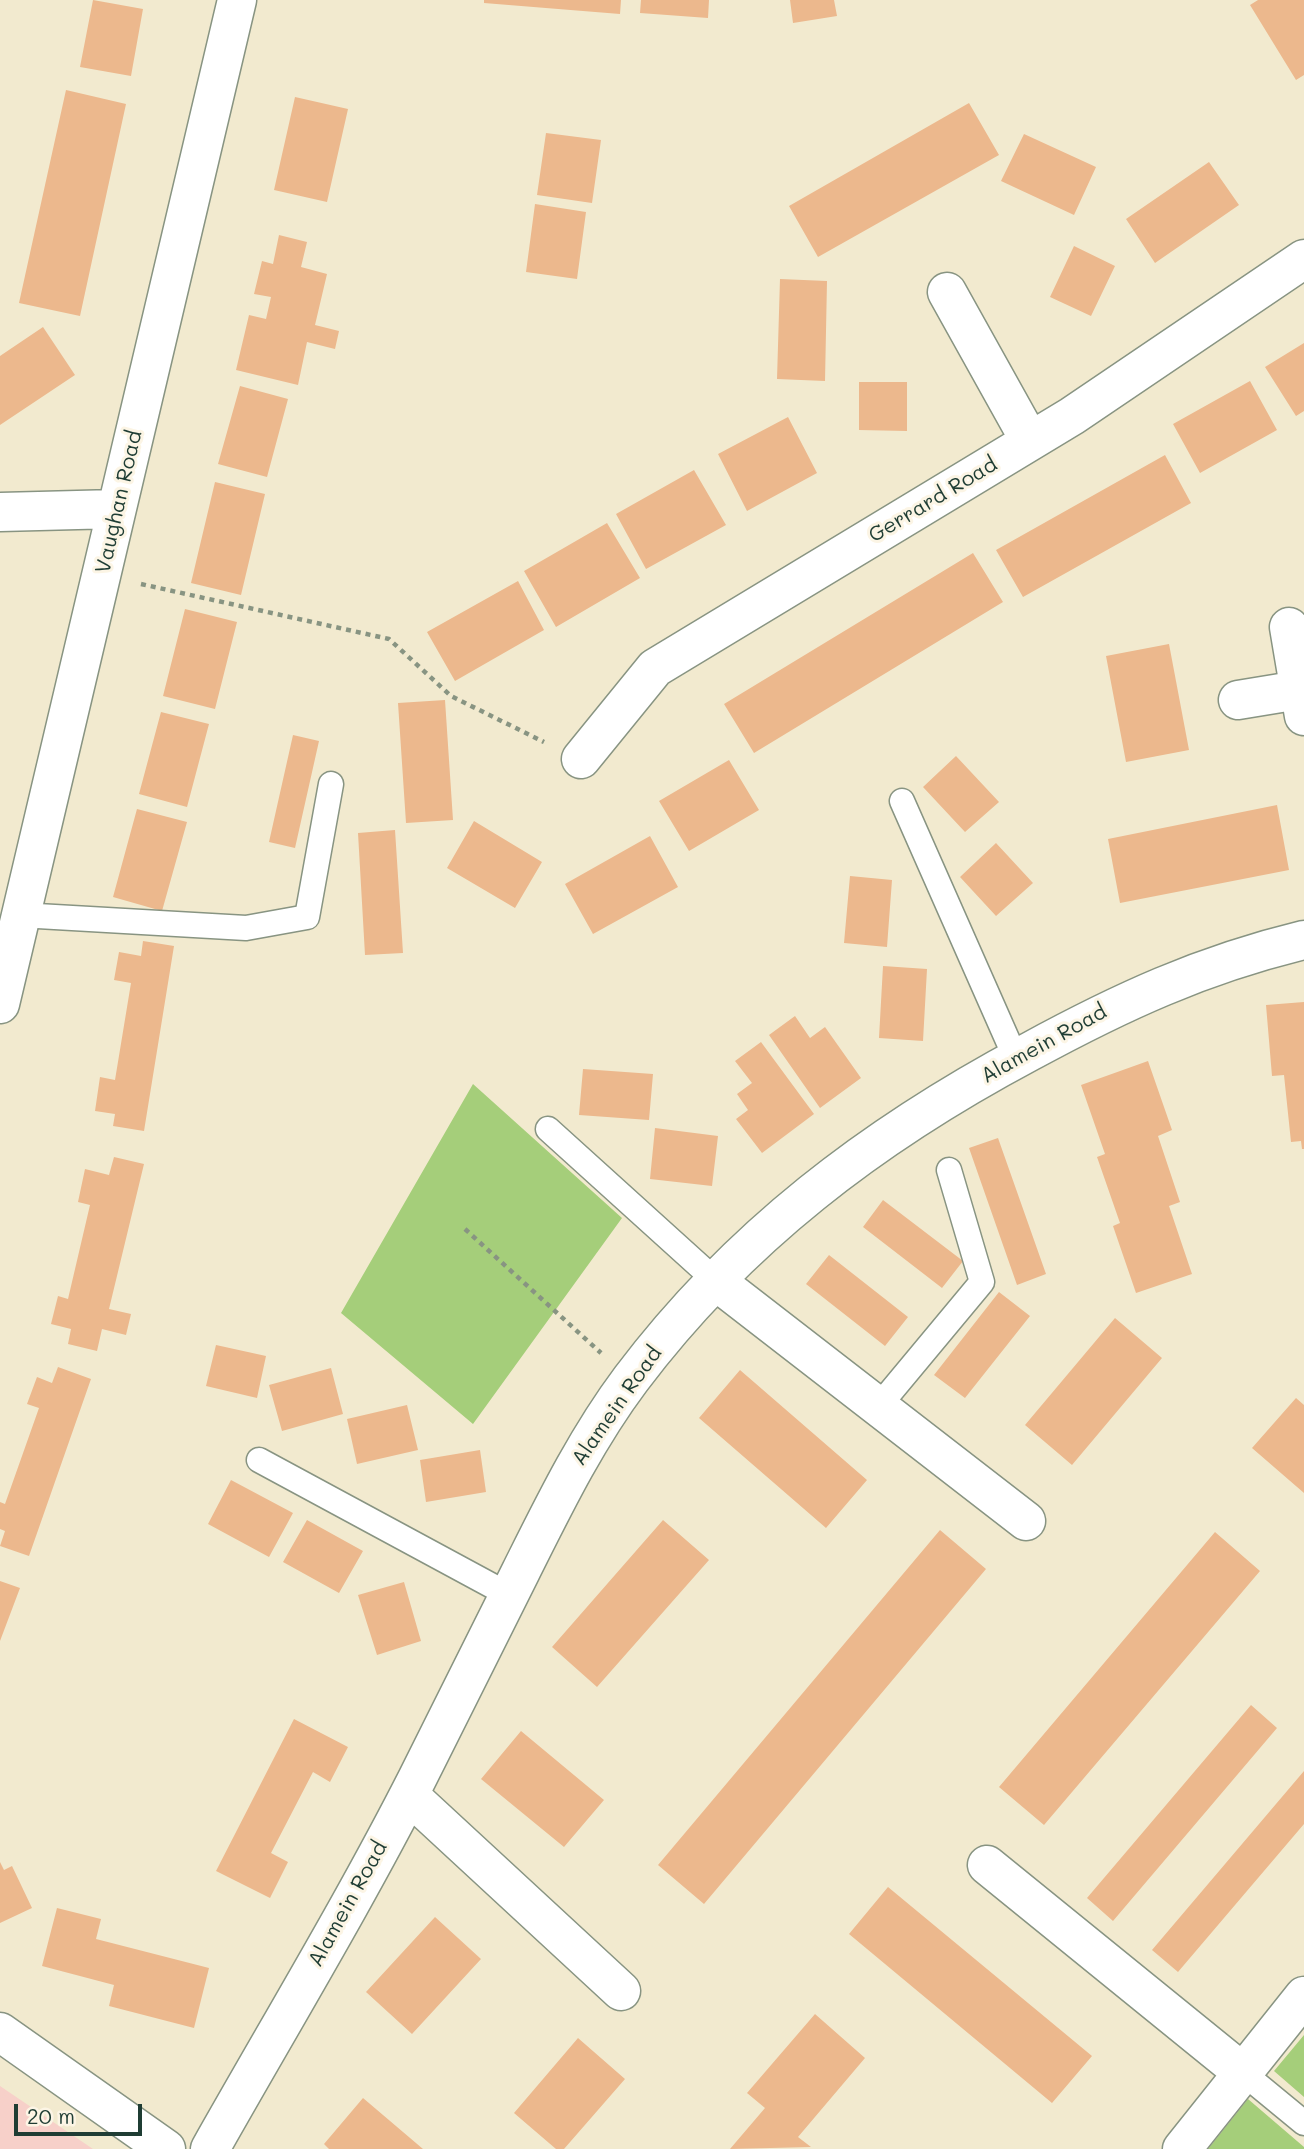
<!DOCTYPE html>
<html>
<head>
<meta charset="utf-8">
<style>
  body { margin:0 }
  #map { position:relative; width:1304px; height:2149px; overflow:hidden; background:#f2eacf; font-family:Mali,sans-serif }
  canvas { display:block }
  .scale { position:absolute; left:14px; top:2104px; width:128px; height:32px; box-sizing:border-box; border:4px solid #1f3d34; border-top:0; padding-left:9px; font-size:21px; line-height:24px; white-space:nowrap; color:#1f3d34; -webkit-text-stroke:5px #fcf5e5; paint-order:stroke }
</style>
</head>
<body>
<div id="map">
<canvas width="1304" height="2149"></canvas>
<div class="scale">20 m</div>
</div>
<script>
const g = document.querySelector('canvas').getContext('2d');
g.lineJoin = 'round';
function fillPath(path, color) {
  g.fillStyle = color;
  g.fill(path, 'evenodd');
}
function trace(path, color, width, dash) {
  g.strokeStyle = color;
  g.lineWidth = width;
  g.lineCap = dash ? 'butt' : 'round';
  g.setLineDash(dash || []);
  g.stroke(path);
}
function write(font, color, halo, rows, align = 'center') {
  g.font = font + ' Mali,sans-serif';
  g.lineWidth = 6;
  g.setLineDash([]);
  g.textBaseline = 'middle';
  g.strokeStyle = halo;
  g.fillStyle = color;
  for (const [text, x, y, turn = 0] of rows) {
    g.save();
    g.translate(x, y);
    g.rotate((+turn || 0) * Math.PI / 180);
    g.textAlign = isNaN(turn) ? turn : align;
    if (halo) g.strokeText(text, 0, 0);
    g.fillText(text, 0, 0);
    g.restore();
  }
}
fillPath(new Path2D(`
  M 0,2086 L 93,2149 L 0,2149 Z`), '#f7d0c9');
fillPath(new Path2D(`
  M 473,1084 L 622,1218 L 473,1424 L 341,1313 Z
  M 1304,2035 L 1304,2097 L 1274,2071 Z
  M 1248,2099 L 1304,2147 L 1304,2149 L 1208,2149 Z`), '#a5ce7a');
fillPath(new Path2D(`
  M 93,0 L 143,9 L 131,76 L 80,67 Z
  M 484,0 L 621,0 L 620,14 L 484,3 Z
  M 641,0 L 709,0 L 708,18 L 640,13 Z
  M 790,0 L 834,0 L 837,16 L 793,23 Z
  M 1258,0 L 1304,0 L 1304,75 L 1296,80 L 1250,5 Z
  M 66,90 L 126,104 L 80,316 L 19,303 Z
  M 295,97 L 348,109 L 327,202 L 274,190 Z
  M 969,103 L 999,155 L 818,257 L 789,206 Z
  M 546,133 L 601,140 L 592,203 L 537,195 Z
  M 1024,134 L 1096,167 L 1074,215 L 1001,181 Z
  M 1209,162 L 1239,205 L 1155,263 L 1126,219 Z
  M 535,204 L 586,212 L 577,279 L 526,272 Z
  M 279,235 L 307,242 L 301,267 L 327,274 L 315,325 L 339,331 L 335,349 L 307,342 L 298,385 L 236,370 L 249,315 L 266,319 L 271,297 L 254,294 L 262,261 L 273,264 Z
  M 1074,246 L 1115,266 L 1091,316 L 1050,297 Z
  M 780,279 L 827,281 L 825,381 L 777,379 Z
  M 43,327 L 75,375 L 0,425 L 0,356 Z
  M 1304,343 L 1304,411 L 1296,416 L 1265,367 Z
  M 1250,381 L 1277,430 L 1200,473 L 1173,424 Z
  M 859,382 L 907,382 L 907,431 L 859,430 Z
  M 240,386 L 288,399 L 267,477 L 218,464 Z
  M 788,417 L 817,473 L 747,511 L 718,454 Z
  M 1165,455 L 1191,503 L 1023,597 L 996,550 Z
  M 694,470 L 726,525 L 646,569 L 616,514 Z
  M 215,482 L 265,494 L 241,595 L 191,583 Z
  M 607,523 L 640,578 L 556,627 L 524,571 Z
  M 973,553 L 1003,602 L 754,753 L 724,704 Z
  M 518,581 L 544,630 L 455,681 L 427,632 Z
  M 185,609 L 237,622 L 215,709 L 163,696 Z
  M 1169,644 L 1189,750 L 1126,762 L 1106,656 Z
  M 445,700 L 453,820 L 406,823 L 398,703 Z
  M 161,712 L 209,724 L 187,807 L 139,794 Z
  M 293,735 L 319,741 L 295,848 L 269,842 Z
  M 956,756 L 999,802 L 965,832 L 923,787 Z
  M 729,760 L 759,810 L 689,851 L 659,801 Z
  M 1277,805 L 1289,870 L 1120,903 L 1108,839 Z
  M 137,809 L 187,822 L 162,911 L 113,897 Z
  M 474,821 L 542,862 L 515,908 L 447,868 Z
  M 395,830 L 403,953 L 365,955 L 358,833 Z
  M 650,836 L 678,887 L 593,934 L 565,884 Z
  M 996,843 L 1033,883 L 996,916 L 960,877 Z
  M 850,876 L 892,880 L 887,947 L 844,943 Z
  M 143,941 L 174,946 L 144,1131 L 113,1126 L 115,1114 L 95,1111 L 100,1077 L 115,1080 L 131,983 L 114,980 L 119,952 L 141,956 Z
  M 883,966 L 927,969 L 923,1041 L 879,1038 Z
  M 1304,1002 L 1304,1149 L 1302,1149 L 1301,1141 L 1291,1142 L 1284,1075 L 1272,1076 L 1266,1005 Z
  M 795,1016 L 810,1038 L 825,1027 L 861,1078 L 820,1108 L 769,1035 Z
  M 761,1042 L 814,1114 L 762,1153 L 736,1119 L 748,1110 L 737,1094 L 752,1083 L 735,1061 Z
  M 1148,1061 L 1172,1130 L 1158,1136 L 1180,1202 L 1169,1206 L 1192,1274 L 1136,1293 L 1113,1226 L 1120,1223 L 1097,1157 L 1105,1154 L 1081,1085 Z
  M 583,1069 L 653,1074 L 649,1120 L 579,1115 Z
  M 655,1128 L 718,1136 L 712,1186 L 650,1179 Z
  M 998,1138 L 1046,1274 L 1017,1285 L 969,1148 Z
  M 114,1157 L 144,1164 L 109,1309 L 131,1314 L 126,1335 L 102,1329 L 97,1351 L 68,1344 L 71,1329 L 51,1324 L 58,1296 L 68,1299 L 90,1205 L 78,1202 L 85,1169 L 109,1175 Z
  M 883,1200 L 963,1261 L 942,1288 L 863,1227 Z
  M 829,1255 L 908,1317 L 885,1346 L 806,1284 Z
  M 999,1292 L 1030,1316 L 965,1398 L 934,1375 Z
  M 1115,1318 L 1162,1358 L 1072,1465 L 1025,1425 Z
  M 216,1345 L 266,1356 L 257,1398 L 206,1386 Z
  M 58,1367 L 91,1379 L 29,1556 L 0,1546 L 5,1531 L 0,1529 L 0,1502 L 5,1504 L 39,1408 L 27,1404 L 37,1377 L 52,1383 Z
  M 331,1368 L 343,1414 L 282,1431 L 269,1385 Z
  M 740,1370 L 867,1480 L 826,1528 L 699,1418 Z
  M 1296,1398 L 1304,1405 L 1304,1493 L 1252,1448 Z
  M 407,1405 L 418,1450 L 357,1464 L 347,1419 Z
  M 480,1450 L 486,1492 L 426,1502 L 420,1460 Z
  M 231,1480 L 293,1513 L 269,1557 L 208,1524 Z
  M 307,1520 L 363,1551 L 339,1593 L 283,1562 Z
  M 663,1520 L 709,1560 L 597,1687 L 552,1647 Z
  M 940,1530 L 986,1569 L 704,1904 L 658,1865 Z
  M 1215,1532 L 1260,1571 L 1044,1825 L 999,1787 Z
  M 0,1581 L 20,1588 L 0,1641 Z
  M 404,1582 L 421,1641 L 377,1655 L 358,1595 Z
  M 1251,1705 L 1277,1728 L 1113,1921 L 1087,1898 Z
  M 294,1719 L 348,1747 L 330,1782 L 313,1772 L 271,1853 L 288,1862 L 270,1898 L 216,1871 Z
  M 521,1731 L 604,1800 L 564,1847 L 481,1779 Z
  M 1304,1771 L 1304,1824 L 1178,1972 L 1152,1950 Z
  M 0,1862 L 4,1870 L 12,1866 L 32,1908 L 0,1923 Z
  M 888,1887 L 1092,2056 L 1052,2103 L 849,1934 Z
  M 57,1908 L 101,1919 L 96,1939 L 209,1968 L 194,2028 L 109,2006 L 114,1985 L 42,1966 Z
  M 435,1917 L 481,1959 L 412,2034 L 366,1992 Z
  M 815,2014 L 865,2058 L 798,2137 L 811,2147 L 730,2149 L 765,2108 L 747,2093 Z
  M 578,2038 L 625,2079 L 564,2149 L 556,2149 L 514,2113 Z
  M 363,2098 L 423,2149 L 329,2149 L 324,2144 Z`), '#ecb88d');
const lane = new Path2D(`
  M 902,801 L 1016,1059
  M 20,915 L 246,928 L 307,917 L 331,784
  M 548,1129 L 716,1281
  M 878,1407 L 982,1282 L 949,1170
  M 259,1460 L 509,1595
  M 1242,2072 L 1304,2123`);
const street = new Path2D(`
  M 947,292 L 1030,441
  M 0,512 L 116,509
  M 1289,627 L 1304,716
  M 1238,700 L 1299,690
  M 581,759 L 655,668 L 1072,416 L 1304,259
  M 0,1004 L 237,0
  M 716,1281 L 1026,1521
  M 409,1795 L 621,1991
  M 987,1865 L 1242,2072
  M 0,2032 L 166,2149
  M 210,2149 C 280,2025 354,1903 418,1777 C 452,1708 487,1640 521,1571 C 554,1505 586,1439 631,1379 C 738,1237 873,1135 1029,1052 C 1121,1002 1201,965 1304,940
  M 1182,2149 L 1304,1996`);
trace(lane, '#889482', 27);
trace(street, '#889482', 41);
trace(new Path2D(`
  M 141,584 L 389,639 L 451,696 L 544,742
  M 465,1229 L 601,1353`), '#889482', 4.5, [5, 5]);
trace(lane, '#fff', 24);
trace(street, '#fff', 38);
write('21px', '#1f3d34', '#fcf5e5', [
  ["Gerrard Road",933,500,-31],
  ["Vaughan Road",119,502,-77],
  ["Alamein Road",1044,1044,-29],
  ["Alamein Road",617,1406,-55],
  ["Alamein Road",348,1904,-61]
]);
</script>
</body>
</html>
